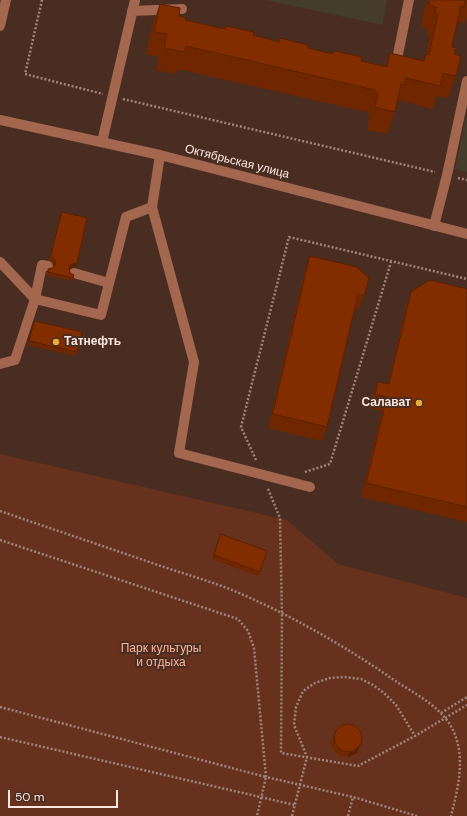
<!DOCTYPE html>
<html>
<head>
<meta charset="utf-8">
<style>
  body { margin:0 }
  #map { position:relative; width:467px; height:816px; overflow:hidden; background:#4a2d21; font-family:"DM Sans",sans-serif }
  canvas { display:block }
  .scale { position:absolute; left:8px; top:790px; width:110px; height:18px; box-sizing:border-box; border:2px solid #fce8e0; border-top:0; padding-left:5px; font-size:12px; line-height:14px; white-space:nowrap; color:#fce8e0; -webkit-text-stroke:3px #4a2d21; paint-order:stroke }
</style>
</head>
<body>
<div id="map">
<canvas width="467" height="816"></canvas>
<div class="scale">50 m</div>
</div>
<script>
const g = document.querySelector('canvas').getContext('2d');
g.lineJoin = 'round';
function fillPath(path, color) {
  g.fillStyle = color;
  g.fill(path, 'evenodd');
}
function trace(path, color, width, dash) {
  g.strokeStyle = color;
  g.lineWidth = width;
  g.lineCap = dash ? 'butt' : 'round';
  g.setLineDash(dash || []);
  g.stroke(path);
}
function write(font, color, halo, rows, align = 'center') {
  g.font = font + ' "DM Sans",sans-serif';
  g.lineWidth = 4;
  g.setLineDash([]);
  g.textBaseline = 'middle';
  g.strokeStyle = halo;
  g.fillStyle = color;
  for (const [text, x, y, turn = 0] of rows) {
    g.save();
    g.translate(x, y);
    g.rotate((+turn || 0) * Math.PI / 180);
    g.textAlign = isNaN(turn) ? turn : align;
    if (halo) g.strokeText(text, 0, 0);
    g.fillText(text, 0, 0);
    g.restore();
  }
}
fillPath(new Path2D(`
  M 266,0 L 387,0 L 382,25 Z
  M 467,114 L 467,172 L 455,169 Z`), '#453c2b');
fillPath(new Path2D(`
  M 0,454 L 287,520 L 338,564 L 467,598 L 467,816 L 0,816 Z`), '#67321d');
trace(new Path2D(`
  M 42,0 L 25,74 L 103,94
  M 123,99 L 435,172
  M 458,178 L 467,180
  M 256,460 L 241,427 L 289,237 L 467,279
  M 305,472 L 330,464 L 391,262
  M 268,489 L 280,518 L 282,614 L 281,753 L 358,766 L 415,736 L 467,705
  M 0,511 C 52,529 103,546 155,564 C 181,573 207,580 232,590 C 287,613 345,646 394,680 C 415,694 441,706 453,730 C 466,758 458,788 451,816
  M 0,540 L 238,619 L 248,631 L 254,648 L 266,777 L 353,797 L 417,816
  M 0,707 L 266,777 L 257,816
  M 441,713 L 467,697
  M 0,737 L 295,805
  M 292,816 L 307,757 L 294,725 L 296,707 L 303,691 L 315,683 L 330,678 L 344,677 L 361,679 L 373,685 L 384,693 L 396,705 L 415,736
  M 348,816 L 353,797`), '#9e857b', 2.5, [2, 2]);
trace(new Path2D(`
  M 132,11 L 182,9
  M 0,26 L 6,0
  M 397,59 L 409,0
  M 0,120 L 160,155 L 467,234
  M 102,142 L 135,0
  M 160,155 L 152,207 L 194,362 L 179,453 L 310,487
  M 434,226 L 447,175 L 467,81
  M 0,262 L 35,299 L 15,360 L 0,364
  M 48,266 L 42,265 L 35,299 L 101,315 L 126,217 L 152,207
  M 74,273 L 109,283`), '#a2674e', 10);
fillPath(new Path2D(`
  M 428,0 L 467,0 L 467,17 L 465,23 L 458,22 L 456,28 L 452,47 L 454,54 L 456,76 L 448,98 L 437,96 L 432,109 L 399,100 L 387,134 L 367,130 L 370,115 L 367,114 L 367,112 L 178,69 L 176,74 L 156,70 L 159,57 L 146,54 L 152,26 L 160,4 L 185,20 L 224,29 L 226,26 L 253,35 L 279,42 L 280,38 L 308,48 L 332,54 L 334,51 L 361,61 L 385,66 L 390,53 L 423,61 L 426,55 L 430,36 L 427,35 L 428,29 L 421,27 L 425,7 Z
  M 62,212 L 75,267 L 70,268 L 69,269 L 70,273 L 74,275 L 72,281 L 46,275 L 48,269 L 52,268 L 54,266 L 54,263 L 49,260 Z
  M 310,256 L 364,296 L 359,309 L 355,309 L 327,427 L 322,441 L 268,428 L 305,269 Z
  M 467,289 L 467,522 L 361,497 L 382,411 L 370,408 L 373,395 L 378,382 L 388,384 L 406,306 L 411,292 Z
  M 35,321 L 77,352 L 75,356 L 28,345 Z
  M 221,534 L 267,551 L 258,576 L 212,559 Z
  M 336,729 L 362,740 L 357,753 L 348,757 L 338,755 L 332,747 L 331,743 Z`), '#702700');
fillPath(new Path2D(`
  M 77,263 L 75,267 L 70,268 L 68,272 L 71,264 Z
  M 362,740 L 357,753 L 348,757 L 349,753 Z`), '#5b2000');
const building = new Path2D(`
  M 430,0 L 465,0 L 464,7 L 461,6 L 452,47 L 456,48 L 454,54 L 461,56 L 456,76 L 443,73 L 440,86 L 406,78 L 404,85 L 401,84 L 395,112 L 375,107 L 378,93 L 375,92 L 375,90 L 186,46 L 184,52 L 164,48 L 167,34 L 154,32 L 160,4 L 180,8 L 179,16 L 186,18 L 185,20 L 225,29 L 226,26 L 254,32 L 253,35 L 279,42 L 280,38 L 308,45 L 308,48 L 333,54 L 334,51 L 362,57 L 361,61 L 387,67 L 390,53 L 424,61 L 426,54 L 429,55 L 438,14 L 435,13 L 436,7 L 429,5 Z
  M 62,212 L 87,218 L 77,263 L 71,264 L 69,268 L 70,273 L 74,275 L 73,278 L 48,272 L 48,269 L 52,268 L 56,264 L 55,260 L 51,256 Z
  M 310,256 L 357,267 L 369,278 L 364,296 L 358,294 L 327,427 L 273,414 Z
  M 430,280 L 467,289 L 467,507 L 366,483 L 387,397 L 375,394 L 378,382 L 389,384 L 411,292 Z
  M 35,321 L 82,332 L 77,352 L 29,341 Z
  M 221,534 L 267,551 L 260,572 L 214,555 Z
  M334 738a14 14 0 1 1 28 0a14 14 0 1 1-28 0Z`);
fillPath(building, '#822d00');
trace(building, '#5b2000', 1);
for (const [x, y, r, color] of [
  [56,342,4,"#e9ab38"],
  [419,403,4,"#e9ab38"]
]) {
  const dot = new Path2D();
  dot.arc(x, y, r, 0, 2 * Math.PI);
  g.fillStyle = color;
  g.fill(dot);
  trace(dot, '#4a2d21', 1.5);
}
write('12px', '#fce8e0', '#4a2d21', [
  ["Октябрьская улица",237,162,14]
]);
write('bold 12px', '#fce8e0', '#4a2d21', [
  ["Татнефть",64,342],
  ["Салават",411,403,"right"]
], 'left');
write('12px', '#fcb396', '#4a2d21', [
  ["Парк культуры",161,649],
  ["и отдыха",161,663]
]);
</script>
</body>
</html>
